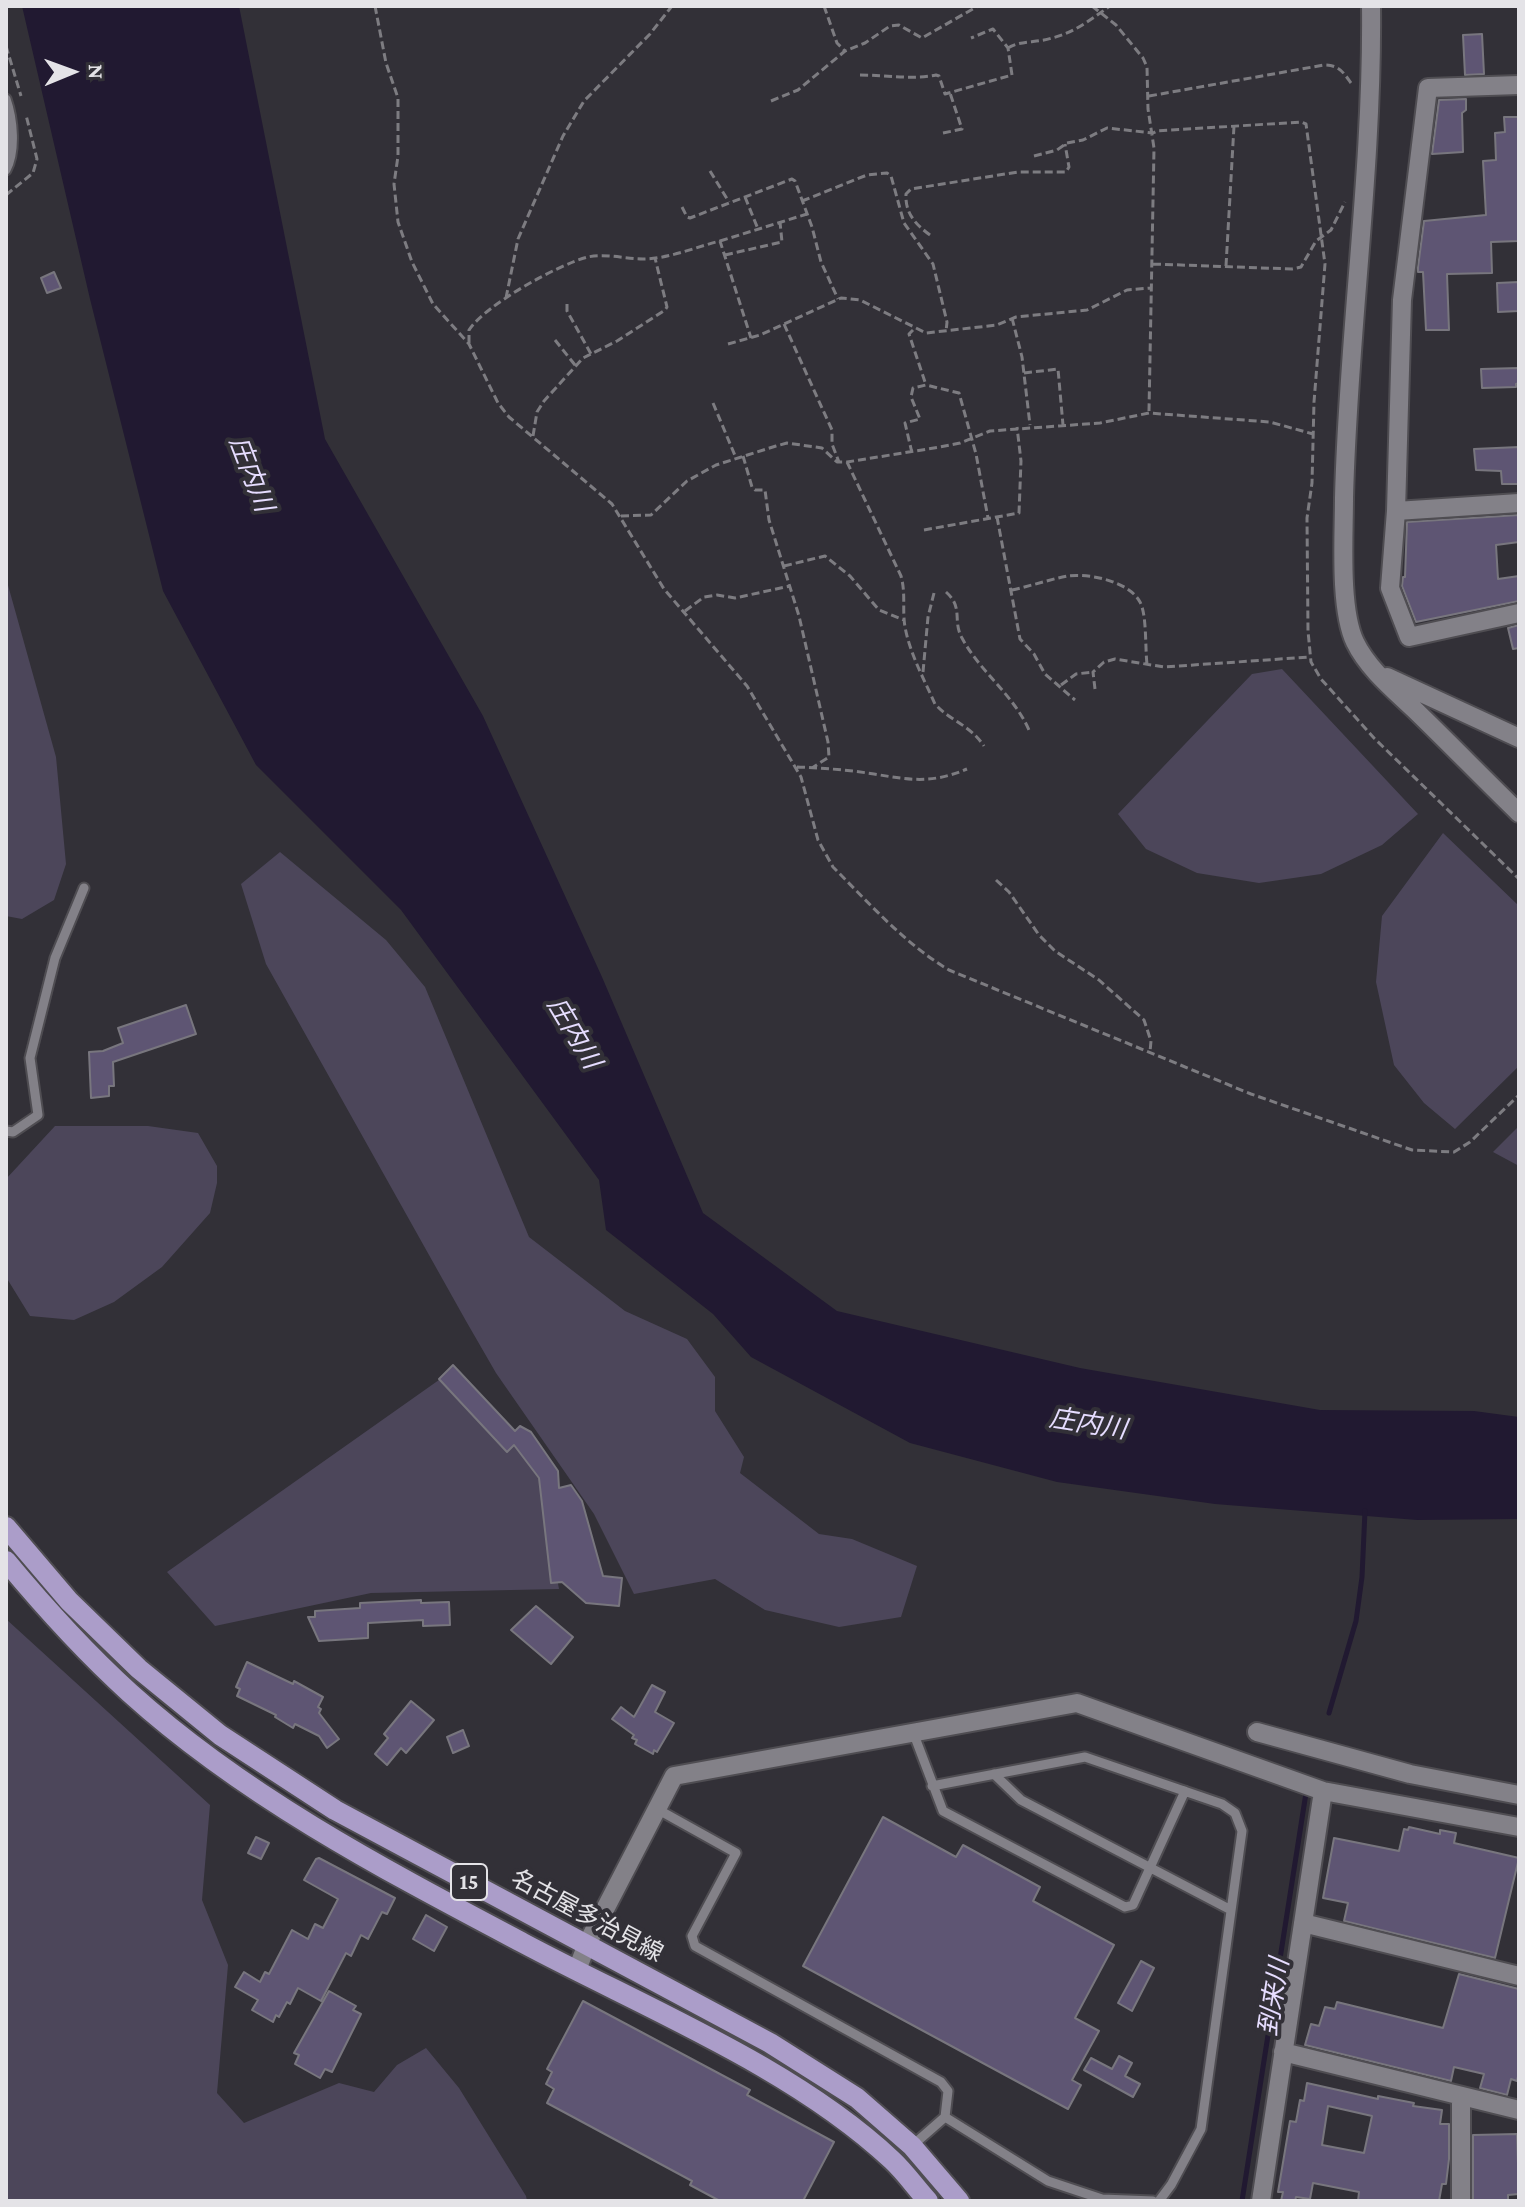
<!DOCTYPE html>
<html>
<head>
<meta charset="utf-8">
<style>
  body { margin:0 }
  #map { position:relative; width:1525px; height:2207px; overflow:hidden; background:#323037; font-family:"Crimson Pro",serif }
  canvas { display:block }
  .frame { position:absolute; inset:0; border:8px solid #e4e3e7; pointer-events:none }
  .north { position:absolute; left:32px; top:32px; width:80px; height:80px; -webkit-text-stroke:6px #323037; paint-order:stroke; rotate:89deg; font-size:22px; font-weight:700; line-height:32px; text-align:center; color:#e4e3e7 }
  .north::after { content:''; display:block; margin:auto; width:28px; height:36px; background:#e4e3e7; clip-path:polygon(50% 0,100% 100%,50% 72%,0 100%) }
</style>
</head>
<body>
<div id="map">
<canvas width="1525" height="2207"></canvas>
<div class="frame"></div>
<div class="north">N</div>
</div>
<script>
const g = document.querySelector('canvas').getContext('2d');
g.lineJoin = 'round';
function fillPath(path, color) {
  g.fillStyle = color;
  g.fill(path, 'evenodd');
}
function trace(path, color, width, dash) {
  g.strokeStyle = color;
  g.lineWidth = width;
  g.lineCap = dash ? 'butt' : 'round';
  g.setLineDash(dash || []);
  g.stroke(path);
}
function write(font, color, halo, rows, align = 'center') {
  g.font = font + ' "Crimson Pro","Noto Sans JP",serif';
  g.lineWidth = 8;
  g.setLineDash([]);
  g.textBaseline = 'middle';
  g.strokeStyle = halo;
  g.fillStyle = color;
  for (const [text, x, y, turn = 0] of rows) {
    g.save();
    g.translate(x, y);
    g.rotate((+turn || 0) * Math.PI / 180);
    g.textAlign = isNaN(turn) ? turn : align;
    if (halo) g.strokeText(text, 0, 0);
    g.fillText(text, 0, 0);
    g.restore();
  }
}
fillPath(new Path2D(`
  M 6,578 L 56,757 L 66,864 L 54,900 L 22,919 L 6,916 Z
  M 1282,669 L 1418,814 L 1382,845 L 1321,874 L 1259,883 L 1197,873 L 1146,849 L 1118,814 L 1252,674 Z
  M 1443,833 L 1519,906 L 1519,1066 L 1455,1129 L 1424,1103 L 1394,1065 L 1376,982 L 1382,916 Z
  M 280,852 L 386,940 L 425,987 L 529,1237 L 625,1311 L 687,1339 L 715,1377 L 715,1411 L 744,1457 L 740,1473 L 819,1534 L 852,1539 L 917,1566 L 901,1617 L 839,1627 L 765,1610 L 715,1579 L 634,1594 L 594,1514 L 496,1373 L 466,1321 L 266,964 L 241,884 Z
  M 55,1126 L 148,1126 L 198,1133 L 217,1166 L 217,1183 L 210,1213 L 162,1267 L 114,1302 L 74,1320 L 30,1316 L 6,1277 L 6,1179 Z
  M 1519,1126 L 1519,1166 L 1493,1152 Z
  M 446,1375 L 537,1467 L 559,1589 L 371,1593 L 215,1626 L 167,1572 Z
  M 6,1619 L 210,1805 L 202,1900 L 228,1965 L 217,2093 L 244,2123 L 339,2083 L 374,2092 L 397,2065 L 426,2048 L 459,2088 L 526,2196 L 527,2201 L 6,2201 Z`), '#4c465a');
fillPath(new Path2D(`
  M 22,6 L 239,6 L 325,439 L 483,716 L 602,977 L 703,1213 L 837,1311 L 1080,1368 L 1320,1410 L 1474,1411 L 1519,1417 L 1519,1519 L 1417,1520 L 1215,1504 L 1057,1482 L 910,1443 L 751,1357 L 713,1314 L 606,1230 L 599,1180 L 401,910 L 256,765 L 163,591 L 90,299 Z`), '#211931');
trace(new Path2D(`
  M 1329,1713 L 1356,1621 L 1362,1577 L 1365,1511
  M 1242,2201 L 1306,1793`), '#211931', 5);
const building = new Path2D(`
  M 1482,34 L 1484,74 L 1465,75 L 1463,35 Z
  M 1466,99 L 1466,110 L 1462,113 L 1463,152 L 1432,154 L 1439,100 Z
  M 1504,117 L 1519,117 L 1519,241 L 1491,242 L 1492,273 L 1447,274 L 1449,330 L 1426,330 L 1423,272 L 1418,272 L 1418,267 L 1424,221 L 1486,215 L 1483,161 L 1496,160 L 1495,133 L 1505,132 Z
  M 54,272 L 61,288 L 47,293 L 41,278 Z
  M 1519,282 L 1519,311 L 1498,312 L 1497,283 Z
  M 1519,368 L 1519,383 L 1516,384 L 1516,387 L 1482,388 L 1481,369 Z
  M 1519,447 L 1519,484 L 1502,484 L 1501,471 L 1476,470 L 1474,449 Z
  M 1519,515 L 1519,542 L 1496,545 L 1498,579 L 1519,576 L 1519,601 L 1416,622 L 1402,586 L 1403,577 L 1405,577 L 1407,522 Z
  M 1519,625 L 1519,648 L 1513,649 L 1508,628 Z
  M 186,1005 L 196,1034 L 113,1062 L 114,1086 L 109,1086 L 109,1096 L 91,1098 L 89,1052 L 103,1051 L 123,1043 L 118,1028 Z
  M 453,1365 L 515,1431 L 520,1426 L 531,1432 L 558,1471 L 559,1488 L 571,1485 L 582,1501 L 603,1576 L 622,1578 L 619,1606 L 586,1603 L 562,1582 L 551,1583 L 539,1478 L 514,1445 L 507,1452 L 439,1379 Z
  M 421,1600 L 421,1603 L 449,1602 L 450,1625 L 423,1626 L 423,1620 L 368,1623 L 368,1638 L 319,1641 L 308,1617 L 315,1617 L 315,1611 L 360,1608 L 360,1603 Z
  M 536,1606 L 573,1637 L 551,1664 L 511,1630 Z
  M 247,1662 L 293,1684 L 294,1681 L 323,1697 L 318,1707 L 321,1709 L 319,1713 L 339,1739 L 327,1748 L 319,1736 L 295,1724 L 293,1728 L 275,1717 L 276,1715 L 237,1696 L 240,1689 L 236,1687 Z
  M 652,1685 L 665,1692 L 655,1712 L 674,1723 L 657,1752 L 654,1750 L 653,1754 L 635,1744 L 637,1740 L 632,1738 L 634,1735 L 612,1719 L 621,1707 L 634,1717 Z
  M 411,1701 L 434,1720 L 406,1753 L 401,1748 L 387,1765 L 375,1754 L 388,1738 L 384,1734 Z
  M 463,1730 L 469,1746 L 453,1753 L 447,1737 Z
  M 883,1817 L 956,1857 L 963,1845 L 1040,1887 L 1033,1901 L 1114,1945 L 1075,2018 L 1099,2031 L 1072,2080 L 1081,2085 L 1068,2109 L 803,1966 Z
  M 1409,1827 L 1440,1834 L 1440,1830 L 1456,1833 L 1454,1843 L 1519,1858 L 1495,1958 L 1344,1921 L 1348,1903 L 1323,1898 L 1334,1838 L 1399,1851 L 1404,1829 L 1408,1830 Z
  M 256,1837 L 269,1843 L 261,1859 L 248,1853 Z
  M 319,1858 L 395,1898 L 387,1914 L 382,1912 L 368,1939 L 361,1935 L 351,1956 L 346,1953 L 321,2001 L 298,1988 L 290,2004 L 287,2002 L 279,2017 L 276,2015 L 273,2022 L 252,2010 L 258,2000 L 235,1987 L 244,1972 L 260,1982 L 265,1972 L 269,1974 L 292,1930 L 308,1939 L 315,1924 L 323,1928 L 338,1899 L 304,1880 L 316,1859 Z
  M 426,1915 L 447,1927 L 434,1951 L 413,1939 Z
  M 1141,1961 L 1154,1968 L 1132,2011 L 1118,2003 Z
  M 1459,1974 L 1519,1989 L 1519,2072 L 1517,2081 L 1511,2079 L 1507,2095 L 1480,2088 L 1484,2074 L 1454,2067 L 1451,2081 L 1305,2045 L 1311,2024 L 1319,2026 L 1325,2007 L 1335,2009 L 1337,2002 L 1443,2028 Z
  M 329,1991 L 356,2006 L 353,2010 L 361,2014 L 332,2072 L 325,2069 L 320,2078 L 295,2064 L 299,2055 L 294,2053 Z
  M 583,2001 L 750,2090 L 747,2095 L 834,2142 L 803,2201 L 720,2201 L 690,2185 L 692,2181 L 547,2103 L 554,2089 L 546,2084 L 552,2072 L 547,2069 Z
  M 1119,2056 L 1132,2063 L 1125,2076 L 1140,2084 L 1133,2097 L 1084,2070 L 1091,2058 L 1112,2069 Z
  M 1307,2083 L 1378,2099 L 1378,2096 L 1414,2103 L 1413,2106 L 1442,2110 L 1440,2124 L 1449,2124 L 1449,2159 L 1446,2184 L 1442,2184 L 1439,2201 L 1358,2201 L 1359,2192 L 1313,2183 L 1310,2199 L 1296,2197 L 1295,2201 L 1281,2201 L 1283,2192 L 1278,2192 L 1290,2121 L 1296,2122 L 1300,2100 L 1304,2101 ZM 1328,2106 L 1372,2116 L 1364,2153 L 1322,2145 Z
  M 1517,2134 L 1519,2194 L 1508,2195 L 1508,2201 L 1473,2201 L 1473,2135 Z`);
fillPath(building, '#5e5573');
trace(building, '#78767e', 2);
const lane = new Path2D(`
  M 6,99 C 13,119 16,151 6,170
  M 6,1131 L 13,1132 L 38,1115 L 30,1058 L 55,958 L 84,888
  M 913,1732 L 943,1811 L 1125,1907 L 1133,1905 L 1185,1791
  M 994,1774 L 1021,1800 L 1231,1910
  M 932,1786 L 1085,1757 L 1222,1804 L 1235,1813 L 1242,1831 L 1201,2129 L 1171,2185 L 1159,2201
  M 657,1809 L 736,1853 L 692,1936 L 695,1946 L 941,2082 L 948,2091 L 945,2117 L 913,2145
  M 945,2117 L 1048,2181 L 1102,2199 L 1153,2201`);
const street = new Path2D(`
  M 1371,6 C 1373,170 1348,333 1344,498 C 1344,536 1339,608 1355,642 C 1368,669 1394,690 1415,710 C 1450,744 1484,779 1519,813
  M 1519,85 L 1428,88 L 1402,300 L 1396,511 L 1390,588 L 1409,637 L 1519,613
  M 1396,511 L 1519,503
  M 1387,677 L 1519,738
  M 1257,1732 L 1410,1774 L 1519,1795
  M 1303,1923 L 1519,1976
  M 577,1970 L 587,1944 L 674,1776 L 1077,1703 L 1323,1791
  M 1283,2052 L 1519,2110
  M 1461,2096 L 1461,2201
  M 1261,2201 L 1323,1791 L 1519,1827`);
const primary = new Path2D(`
  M 6,1527 L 69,1601 L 139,1669 L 220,1735 L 335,1810 L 770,2043 L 857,2098 L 912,2146 L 959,2201
  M 6,1561 C 45,1608 85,1652 130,1693 C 245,1797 387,1871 523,1943 C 643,2007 793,2067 892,2160 C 905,2172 916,2188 928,2201`);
trace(lane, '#4f4d52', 13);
trace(street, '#4f4d52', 22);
trace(primary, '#4f4d52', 24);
trace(new Path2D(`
  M 375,6 L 386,63 L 398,98 L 398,156 L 394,184 L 398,222 L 412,262 L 433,304 L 469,344 L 498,403 L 509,417 L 612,504 L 664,589 L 747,686 L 801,777 L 818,840 L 833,867 C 869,903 905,944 949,970 L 1251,1094 L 1412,1150 L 1454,1152 L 1470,1142 L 1519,1095
  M 824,6 L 837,43 L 845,51
  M 1092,6 L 1116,25 L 1143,58 L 1147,67 L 1148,109 L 1154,148 L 1149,411
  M 6,46 L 21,96
  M 1008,48 C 1021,40 1037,43 1052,38 C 1074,33 1093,18 1110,6
  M 860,75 C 887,75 911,80 936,75 L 939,76 L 945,94 L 1012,75 L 1008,48 L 993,29 L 971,38
  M 1149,96 L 1324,65 C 1339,65 1343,72 1351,83
  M 771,101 L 798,90 L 845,51 L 865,43 L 890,26 L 899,25 L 922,38 L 978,6
  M 943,133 L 962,129 L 950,93
  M 1034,156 L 1057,150 L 1067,143 L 1083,140 L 1107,128 L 1153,133 L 1157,131 L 1301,122 L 1306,124 L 1325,264 L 1314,402 L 1312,483 L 1307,518 L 1308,631 L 1311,662 L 1321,679 L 1374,738 L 1519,879
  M 710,171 L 729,202
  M 6,195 L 33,173 L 37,159 L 26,115
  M 745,197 L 758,229
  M 802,201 L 867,175 L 887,173 L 891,176 L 904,223 L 933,264 L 947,322 L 946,332
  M 682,207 L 687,217 L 690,218 L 792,179 L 795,181 L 812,227 L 821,262 L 838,299
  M 930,235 C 915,224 905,213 906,194 L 911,189 L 1018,172 L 1066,172 L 1069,167 L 1065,144
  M 720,241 L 807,214
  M 725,255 L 782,242 L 780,222
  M 1153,264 L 1292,269 L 1301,267 L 1316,241 L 1331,230 L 1345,202
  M 1226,266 L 1234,126
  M 506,298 L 518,239 L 563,136 L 584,101 L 650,34 L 672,6
  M 567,304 L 567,311 L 591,354
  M 1012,318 L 1022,357 L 1030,425
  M 784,324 L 832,430 L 832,444 L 839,462
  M 913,330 L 909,334 L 926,385
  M 555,340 L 575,365
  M 469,343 L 469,330 C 485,305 559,264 588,257 C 606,253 625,259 643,259 C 668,259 696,247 720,241 L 751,338
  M 728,344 L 760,335 L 841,298 L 860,300 L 926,333 L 997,325 L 1016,317 L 1087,310 L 1127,290 L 1151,288
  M 1024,373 L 1058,369 L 1063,425
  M 713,403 L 736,458
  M 533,436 L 537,412 L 544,401 L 583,358 L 617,341 L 665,310 L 667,307 L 655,258
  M 912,453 L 905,423 L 920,419 L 911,397 L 913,388 L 926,385 L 959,393 L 976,454 L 988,518
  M 743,456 L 752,487 L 755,490 L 765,490 L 769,520 L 799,616 L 828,742 L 829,757 L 812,768
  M 847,462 L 901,576 C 906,594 902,609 905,627 C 910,654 924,679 935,704 C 950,721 969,724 984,746
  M 621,516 L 651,515 L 687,481 L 716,465 L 776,446 L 787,443 L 822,448 L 837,462 L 847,462 L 940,447 L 960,443 L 990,431 L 1100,423 L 1149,413 L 1270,422 L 1313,434
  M 997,517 L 1020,639 L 1034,654 L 1045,674 L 1075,700
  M 924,530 L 1019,513 L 1021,461 L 1017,427
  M 784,566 L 825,556 L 850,576 L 879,610 L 904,620
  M 1012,590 C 1030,586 1048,580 1067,576 C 1088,573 1129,581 1140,602 C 1147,615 1145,648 1147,664
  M 946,592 C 964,608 952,620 962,638 C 980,672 1013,694 1029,730
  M 685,611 L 704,597 L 717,595 L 735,598 L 790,586
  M 923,672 L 928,617 L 934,593
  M 1061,685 L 1076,674 L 1093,672
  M 1095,689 L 1093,672 L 1104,662 L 1115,659 L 1164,667 L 1310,657
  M 797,767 C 823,768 849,770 874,774 C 910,780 931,784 967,769
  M 996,880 L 1009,892 L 1039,935 L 1055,951 L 1099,980 L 1144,1020 L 1151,1041 L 1150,1052`), '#7d7c81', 3, [8, 4]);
trace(lane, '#838188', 9);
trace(street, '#838188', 18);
trace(primary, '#ab9dc9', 20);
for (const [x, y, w] of [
  [469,1882,36]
]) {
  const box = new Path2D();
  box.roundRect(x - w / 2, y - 18, w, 36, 6);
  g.fillStyle = '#323037';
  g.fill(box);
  trace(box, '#e4e3e7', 2);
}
write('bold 22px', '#e4e3e7', null, [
  ["15",469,1882]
]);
write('24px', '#e4e3e7', '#323037', [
  ["名古屋多治見線",587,1916,28]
]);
write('italic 26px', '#e6ddff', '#323037', [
  ["庄内川",251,474,69],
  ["庄内川",574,1033,59],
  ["庄内川",1088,1424,9],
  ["到来川",1274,1997,-81]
]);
</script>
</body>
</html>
